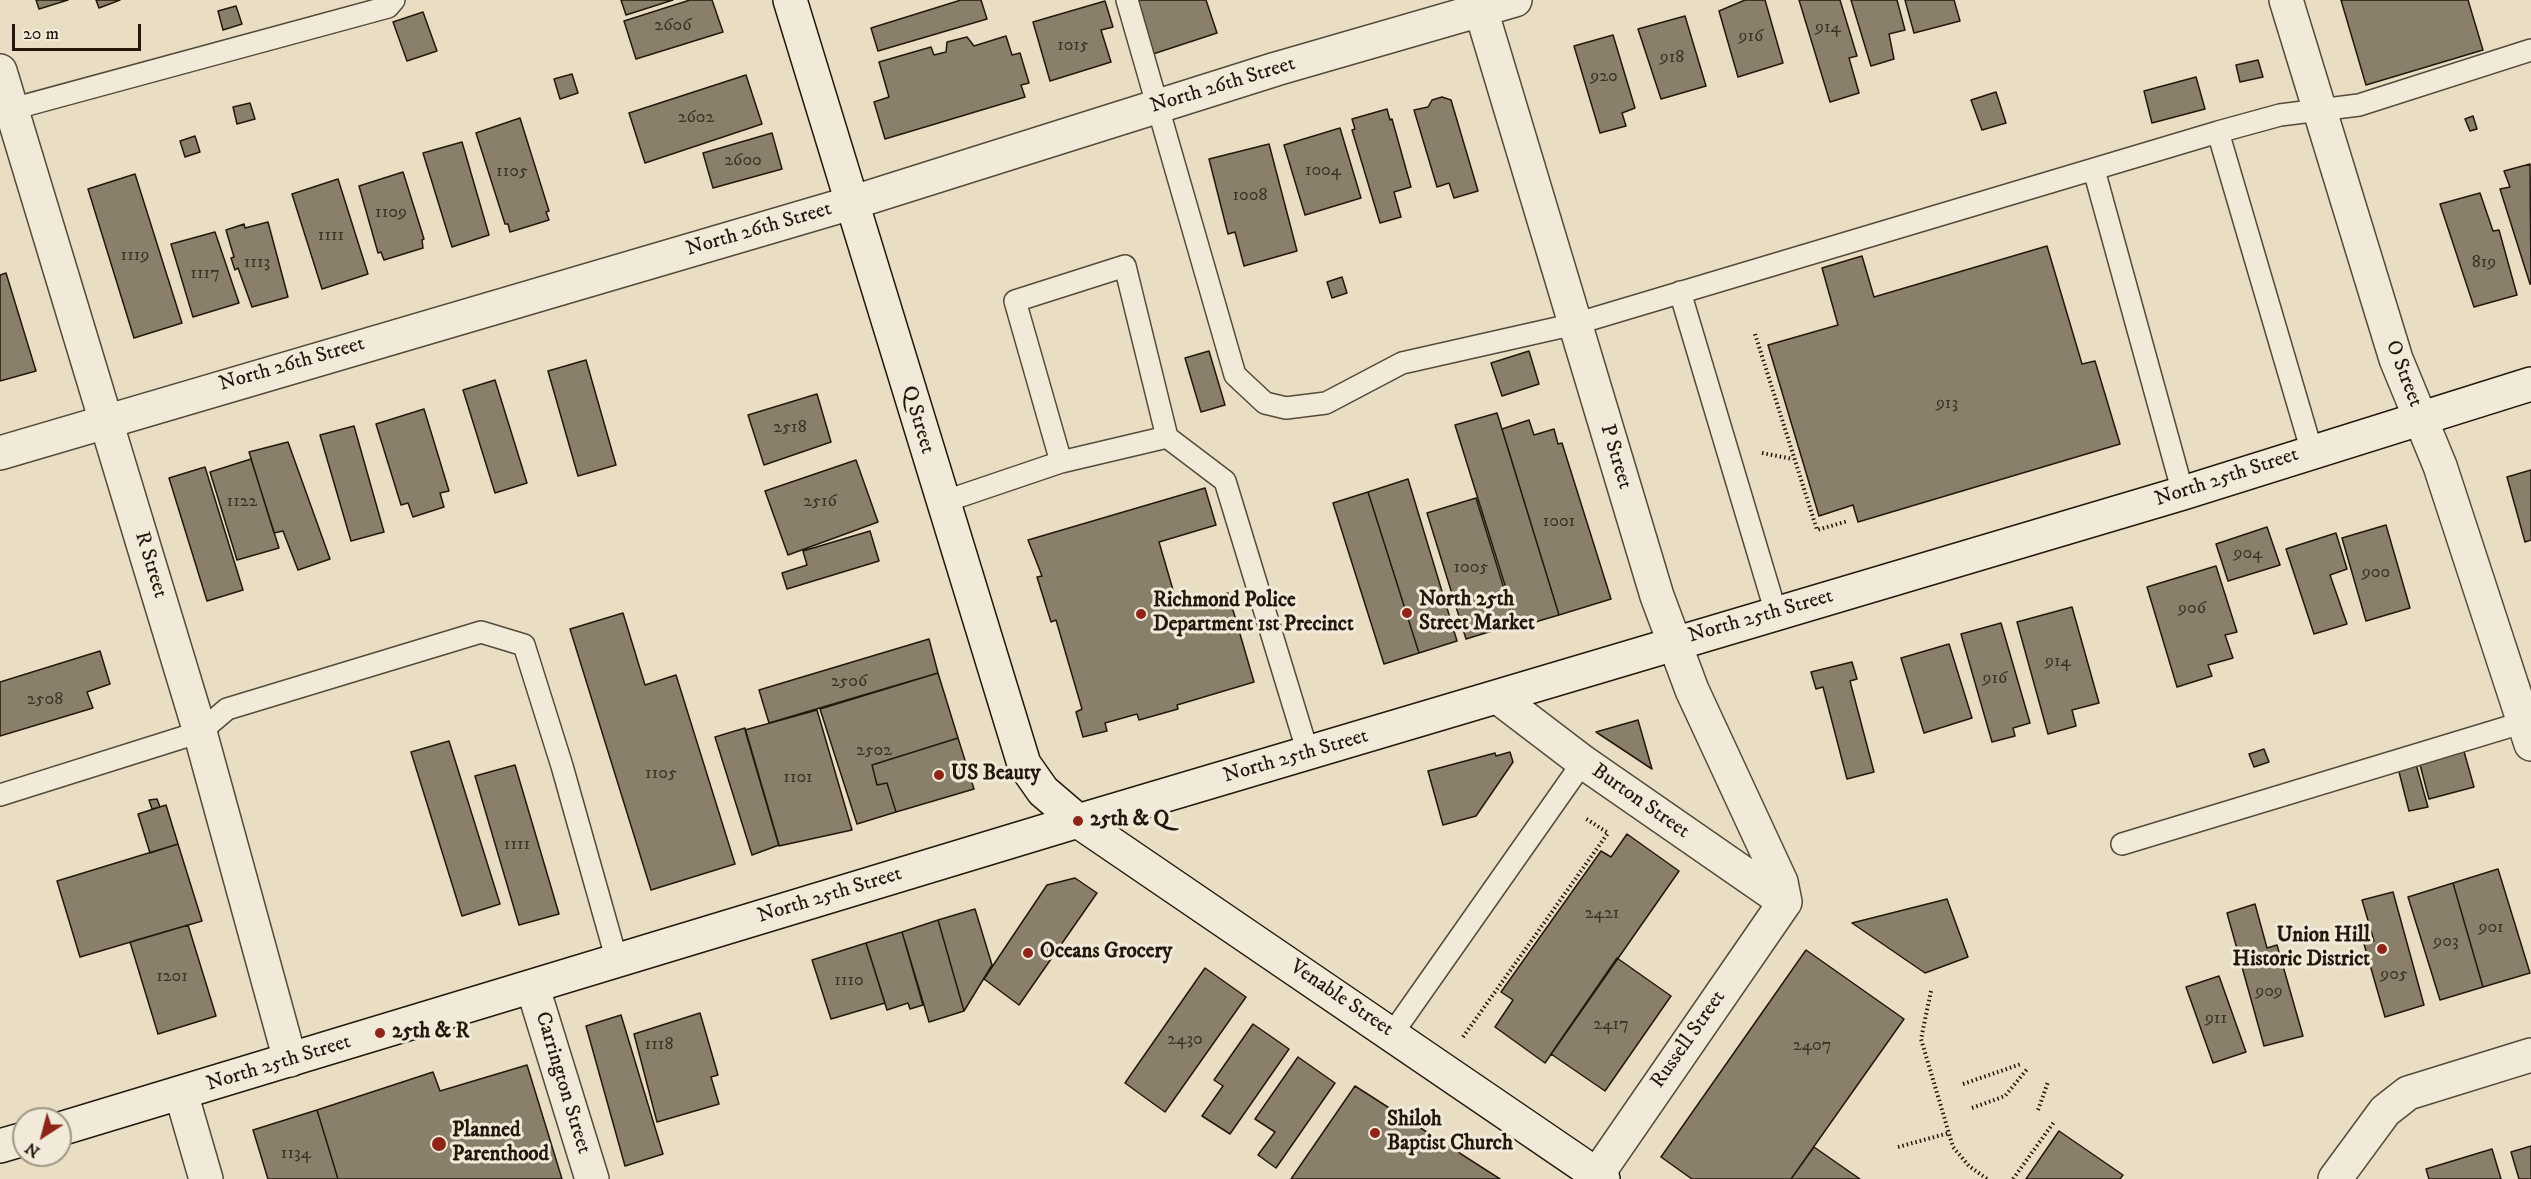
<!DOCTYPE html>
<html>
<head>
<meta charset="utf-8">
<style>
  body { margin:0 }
  #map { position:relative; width:2531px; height:1179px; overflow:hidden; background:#e9dec3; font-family:"IM FELL DW Pica",serif }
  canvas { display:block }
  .north { position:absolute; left:12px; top:1107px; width:60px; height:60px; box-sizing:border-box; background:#f1ead8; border:2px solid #9f9686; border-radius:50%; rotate:216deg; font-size:16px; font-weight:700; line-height:24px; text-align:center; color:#23180c }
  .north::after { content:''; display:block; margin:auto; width:21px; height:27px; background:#8f2418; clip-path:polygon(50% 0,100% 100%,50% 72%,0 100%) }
  .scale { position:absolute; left:12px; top:24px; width:129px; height:27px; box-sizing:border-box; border:3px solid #23180c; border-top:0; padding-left:8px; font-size:18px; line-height:21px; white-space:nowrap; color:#23180c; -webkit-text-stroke:4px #f1ead8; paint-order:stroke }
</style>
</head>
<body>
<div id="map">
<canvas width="2531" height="1179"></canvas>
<div class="north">N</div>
<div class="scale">20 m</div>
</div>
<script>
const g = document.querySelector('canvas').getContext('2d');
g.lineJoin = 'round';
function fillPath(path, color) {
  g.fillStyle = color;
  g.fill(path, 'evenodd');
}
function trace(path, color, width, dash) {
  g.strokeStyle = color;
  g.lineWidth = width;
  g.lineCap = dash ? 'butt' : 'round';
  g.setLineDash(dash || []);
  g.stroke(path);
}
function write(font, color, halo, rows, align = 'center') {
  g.font = font + ' "IM FELL DW Pica",serif';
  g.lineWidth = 6;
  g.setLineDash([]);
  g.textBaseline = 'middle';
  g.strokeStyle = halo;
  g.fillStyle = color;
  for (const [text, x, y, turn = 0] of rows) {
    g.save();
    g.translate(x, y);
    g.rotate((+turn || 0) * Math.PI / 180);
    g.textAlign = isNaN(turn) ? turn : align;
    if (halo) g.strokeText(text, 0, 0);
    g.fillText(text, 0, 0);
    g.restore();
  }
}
const building = new Path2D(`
  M 36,0 L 68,0 L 39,9 Z
  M 96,0 L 120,0 L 99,8 Z
  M 621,0 L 673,0 L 626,15 Z
  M 690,0 L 712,0 L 723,32 L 636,59 L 624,21 Z
  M 961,0 L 981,0 L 987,19 L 878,51 L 871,28 Z
  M 1133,0 L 1206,0 L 1217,33 L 1150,55 Z
  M 1745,0 L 1765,0 L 1783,63 L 1738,77 L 1719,11 Z
  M 1799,0 L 1840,0 L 1857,56 L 1849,58 L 1859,93 L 1830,102 Z
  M 1851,0 L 1897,0 L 1905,30 L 1889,34 L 1894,59 L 1871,66 Z
  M 1905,0 L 1954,0 L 1960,21 L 1914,33 Z
  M 2341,0 L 2468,0 L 2483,50 L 2366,85 Z
  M 1105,1 L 1113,27 L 1101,30 L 1111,62 L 1050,81 L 1033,22 Z
  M 236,6 L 242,24 L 223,30 L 218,11 Z
  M 423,12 L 437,51 L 407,61 L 393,22 Z
  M 1685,16 L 1706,86 L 1661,99 L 1638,29 Z
  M 1613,35 L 1635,108 L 1622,113 L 1626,126 L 1600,133 L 1574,46 Z
  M 1006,36 L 1012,55 L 1020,53 L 1029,83 L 1021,85 L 1025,97 L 885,139 L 874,102 L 889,97 L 879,62 L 931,47 L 934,55 L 946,52 L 947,42 L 967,37 L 974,46 Z
  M 2258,60 L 2263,77 L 2240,82 L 2236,65 Z
  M 572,74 L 578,93 L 560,99 L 554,79 Z
  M 746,75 L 762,124 L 645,163 L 629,113 Z
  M 2196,77 L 2205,109 L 2152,123 L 2144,91 Z
  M 1996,92 L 2006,123 L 1982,130 L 1971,100 Z
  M 1442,97 L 1451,100 L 1478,191 L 1454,198 L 1449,183 L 1437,187 L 1414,110 L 1428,107 L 1432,100 Z
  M 250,103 L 255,119 L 237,124 L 233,107 Z
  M 1387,109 L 1390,120 L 1392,119 L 1411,187 L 1394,192 L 1401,217 L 1380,223 L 1352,130 L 1355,129 L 1352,119 Z
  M 2473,116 L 2477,129 L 2470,131 L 2465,119 Z
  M 520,118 L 549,211 L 546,212 L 549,220 L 510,232 L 508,224 L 505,224 L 476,133 Z
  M 1340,128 L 1361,198 L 1305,215 L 1284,145 Z
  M 772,133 L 782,169 L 713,188 L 703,153 Z
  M 195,136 L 200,152 L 185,157 L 180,141 Z
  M 462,142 L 489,235 L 452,247 L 423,153 Z
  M 1269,144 L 1297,251 L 1244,266 L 1235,232 L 1228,234 L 1209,159 Z
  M 2530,164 L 2531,284 L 2530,284 L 2500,189 L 2510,187 L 2504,171 Z
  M 403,172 L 424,239 L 422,240 L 423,248 L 384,260 L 381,252 L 378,253 L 359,186 Z
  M 135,174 L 182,323 L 134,338 L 88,189 Z
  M 338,179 L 368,274 L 322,289 L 292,194 Z
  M 2480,193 L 2493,231 L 2499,230 L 2517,295 L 2474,307 L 2440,204 Z
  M 268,222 L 288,297 L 252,307 L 238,268 L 235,270 L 231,258 L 234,257 L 226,230 L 244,224 L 245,228 Z
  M 215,232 L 239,303 L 193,317 L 171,244 Z
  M 2047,246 L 2082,364 L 2095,361 L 2120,444 L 1858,522 L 1853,505 L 1819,516 L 1768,345 L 1838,325 L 1822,268 L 1862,256 L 1874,297 Z
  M 6,273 L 36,371 L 0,381 L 0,275 Z
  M 1342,277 L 1347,293 L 1332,298 L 1327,282 Z
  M 1209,351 L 1225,405 L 1201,412 L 1185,358 Z
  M 1529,351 L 1539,384 L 1502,396 L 1491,363 Z
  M 586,360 L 616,465 L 578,476 L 548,371 Z
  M 495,380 L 527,483 L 495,493 L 463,390 Z
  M 817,394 L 831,442 L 764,465 L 748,415 Z
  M 424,409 L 449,491 L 440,493 L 444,507 L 413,517 L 408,503 L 401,505 L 376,424 Z
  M 1497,413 L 1559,615 L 1518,627 L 1455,425 Z
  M 1529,420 L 1534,435 L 1554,429 L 1558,444 L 1562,443 L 1611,599 L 1559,615 L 1502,429 Z
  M 354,426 L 384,532 L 351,541 L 320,435 Z
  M 288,442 L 330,559 L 298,570 L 283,531 L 274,533 L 249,452 Z
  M 251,459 L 279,548 L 237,560 L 210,472 Z
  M 856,460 L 878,522 L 788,555 L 765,491 Z
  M 205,467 L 243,590 L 207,601 L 169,478 Z
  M 2531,470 L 2531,540 L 2525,542 L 2507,477 Z
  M 1408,479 L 1457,641 L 1419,653 L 1368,492 Z
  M 1205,488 L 1216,525 L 1159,542 L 1178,607 L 1228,593 L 1254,682 L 1177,705 L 1178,709 L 1139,720 L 1137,714 L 1105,723 L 1107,731 L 1083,737 L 1076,712 L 1082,709 L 1056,620 L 1051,622 L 1037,577 L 1042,576 L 1028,540 Z
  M 1368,492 L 1419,653 L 1384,664 L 1333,503 Z
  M 1476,498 L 1515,624 L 1466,639 L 1427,513 Z
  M 2386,525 L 2410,608 L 2366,621 L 2342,538 Z
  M 2267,527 L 2280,565 L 2228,581 L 2216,544 Z
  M 870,531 L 879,561 L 787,589 L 782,573 L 807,565 L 803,551 Z
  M 2336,533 L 2347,569 L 2330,575 L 2347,624 L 2314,634 L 2286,549 Z
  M 2216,566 L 2237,632 L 2225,635 L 2233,658 L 2208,665 L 2212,676 L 2177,687 L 2147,587 Z
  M 2072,607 L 2099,703 L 2072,710 L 2076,726 L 2048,734 L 2017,622 Z
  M 623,613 L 645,685 L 676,675 L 735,864 L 651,890 L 570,629 Z
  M 2001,623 L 2030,723 L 2013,728 L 2015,736 L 1992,742 L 1961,634 Z
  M 929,639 L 938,673 L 769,723 L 759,690 Z
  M 1949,644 L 1972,718 L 1924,733 L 1901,658 Z
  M 100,651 L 110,684 L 87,692 L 93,708 L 0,736 L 0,682 Z
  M 1852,662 L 1857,679 L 1850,681 L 1874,772 L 1847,779 L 1823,687 L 1816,689 L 1811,672 Z
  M 938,673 L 958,738 L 872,765 L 877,785 L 887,783 L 896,812 L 857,824 L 820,709 Z
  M 817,710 L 852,830 L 779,846 L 745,730 Z
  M 1638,720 L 1652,769 L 1596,732 Z
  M 745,728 L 779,845 L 752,855 L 715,737 Z
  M 958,738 L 974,789 L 896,812 L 887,783 L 877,785 L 872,765 Z
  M 449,741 L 500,904 L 462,916 L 411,752 Z
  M 2463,748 L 2474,787 L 2429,799 L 2419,761 Z
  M 2264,749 L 2269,762 L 2254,767 L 2249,754 Z
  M 1510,752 L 1513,762 L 1476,816 L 1443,825 L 1428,771 L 1495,753 L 1496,756 Z
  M 2416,764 L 2428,807 L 2409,811 L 2398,768 Z
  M 515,765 L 559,914 L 519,925 L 475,776 Z
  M 157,799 L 160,807 L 152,809 L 149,800 Z
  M 166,805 L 178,844 L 150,853 L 138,814 Z
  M 1627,834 L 1679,871 L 1545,1063 L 1495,1027 L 1513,1000 L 1501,992 L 1601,851 L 1611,857 Z
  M 178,844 L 202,921 L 80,957 L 57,881 Z
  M 2498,869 L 2530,973 L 2483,987 L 2453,883 Z
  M 1075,878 L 1097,893 L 1019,1005 L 984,979 L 1047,885 Z
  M 2453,883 L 2483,987 L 2440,1000 L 2408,897 Z
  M 2393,892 L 2424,1005 L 2385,1017 L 2364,944 L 2374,941 L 2362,900 Z
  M 1947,899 L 1968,957 L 1925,973 L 1852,923 Z
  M 2255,904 L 2267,948 L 2277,945 L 2303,1036 L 2264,1046 L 2227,913 Z
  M 975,909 L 992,965 L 964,1011 L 938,920 Z
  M 938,920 L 964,1011 L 929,1022 L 902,932 Z
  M 188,925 L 216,1016 L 158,1034 L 130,942 Z
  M 902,932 L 923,1005 L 910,1009 L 908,1003 L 887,1010 L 866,943 Z
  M 866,943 L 885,1003 L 831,1019 L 812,960 Z
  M 1806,950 L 1904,1019 L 1791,1179 L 1692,1179 L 1661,1157 Z
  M 1617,958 L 1671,996 L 1605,1091 L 1551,1054 Z
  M 1205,968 L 1246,997 L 1165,1112 L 1125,1083 Z
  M 2219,976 L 2246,1052 L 2213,1063 L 2186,987 Z
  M 700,1013 L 718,1075 L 711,1077 L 719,1104 L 657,1122 L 634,1034 Z
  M 621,1015 L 663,1154 L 625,1166 L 586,1026 Z
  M 1253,1024 L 1289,1049 L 1230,1134 L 1202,1116 L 1223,1086 L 1214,1080 Z
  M 1298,1057 L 1335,1083 L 1276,1168 L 1258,1155 L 1275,1132 L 1255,1119 Z
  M 527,1065 L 562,1179 L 338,1179 L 317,1110 L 433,1072 L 440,1091 Z
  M 1355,1086 L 1500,1179 L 1291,1179 Z
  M 317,1110 L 338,1179 L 268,1179 L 253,1130 Z
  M 2059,1131 L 2123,1175 L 2120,1179 L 2026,1179 Z
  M 2531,1146 L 2531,1179 L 2519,1179 L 2511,1152 Z
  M 1814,1147 L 1860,1179 L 1791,1179 Z
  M 2492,1149 L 2501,1179 L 2429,1179 L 2426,1169 Z`);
fillPath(building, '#8a7f6b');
trace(building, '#23180c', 1.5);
const lane = new Path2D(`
  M 1127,0 L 1235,375 L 1265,403 L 1286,408 L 1326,403 L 1402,363 L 1575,324 L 2218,132 L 2280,115 L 2359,105 L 2531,50
  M 1,112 L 388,7 L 394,0
  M 2218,132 L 2312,452
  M 2094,170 L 2183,493
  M 1680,292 L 1776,613
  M 1061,462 L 1015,301 L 1125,266 L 1167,437
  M 943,502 L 1061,462 L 1167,437 L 1225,481 L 1308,753
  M 0,795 L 200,732 L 227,709 L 481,632 L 524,645 L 562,766 L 617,961
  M 2122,844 L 2531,720
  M 1392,1034 L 1583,762`);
const street = new Path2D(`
  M 1478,0 L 1657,596 L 1692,690 L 1781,882 L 1785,902
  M 2286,0 L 2396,359 L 2440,466 L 2531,744
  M 0,71 L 200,732 L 290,1060
  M 0,453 L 851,203 L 1276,69 L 1515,0
  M 1499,698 L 1583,762 L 1785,902
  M 533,988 L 592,1179
  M 181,1093 L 206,1179
  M 1594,1179 L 1785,902
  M 2335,1179 L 2385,1111 L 2408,1093 L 2531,1055`);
const secondary = new Path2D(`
  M 790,0 L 1024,764 L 1043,791 L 1078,821 L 1603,1179
  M 60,1129 L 1078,821 L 2183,493 L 2531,384
  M 0,1146 L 24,1139`);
trace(lane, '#544a3a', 24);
trace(street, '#544a3a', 36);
trace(secondary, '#23180c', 36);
trace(new Path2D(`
  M 1755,334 L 1817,530 L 1848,521
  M 1762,453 L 1793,459
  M 1931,991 L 1921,1039 L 1953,1147 L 1969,1166 L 1987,1179
  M 1463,1037 L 1608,833 L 1585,818
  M 1963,1084 L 2021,1064
  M 1972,1108 L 2005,1096 L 2028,1068
  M 2038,1110 L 2048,1082
  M 1898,1147 L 1949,1133
  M 2013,1179 L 2054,1122`), '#23180c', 4, [1.5, 3]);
trace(lane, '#f1ead8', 21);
trace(street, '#f1ead8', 33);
trace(secondary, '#f1ead8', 33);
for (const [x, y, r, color] of [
  [1407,613,6,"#8f2418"],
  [1141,614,6,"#8f2418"],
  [939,775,6,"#8f2418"],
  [1078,821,6,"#8f2418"],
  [2382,949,6,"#8f2418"],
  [1028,953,6,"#8f2418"],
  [380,1033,6,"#8f2418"],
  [1375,1133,6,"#8f2418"],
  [439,1144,8,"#8f2418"]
]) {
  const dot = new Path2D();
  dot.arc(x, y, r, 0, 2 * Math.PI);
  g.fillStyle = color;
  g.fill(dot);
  trace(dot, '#f1ead8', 2);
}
write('18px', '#3d3224', null, [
  ["2606",673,26],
  ["914",1828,28],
  ["916",1751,37],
  ["1015",1073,46],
  ["918",1672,58],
  ["920",1604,77],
  ["2602",696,118],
  ["2600",743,161],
  ["1004",1323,171],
  ["1105",512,172],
  ["1008",1250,196],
  ["1109",391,213],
  ["1111",331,236],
  ["1119",135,256],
  ["1113",257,263],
  ["819",2484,263],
  ["1117",205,274],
  ["913",1947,404],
  ["2518",790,428],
  ["1122",242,502],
  ["2516",820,502],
  ["1001",1559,522],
  ["904",2248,554],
  ["1005",1471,568],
  ["900",2376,573],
  ["906",2192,609],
  ["914",2058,662],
  ["916",1995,679],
  ["2506",849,682],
  ["2508",45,700],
  ["2502",874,751],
  ["1105",661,774],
  ["1101",798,778],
  ["1111",517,845],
  ["2421",1602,914],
  ["901",2491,928],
  ["903",2446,942],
  ["905",2394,975],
  ["1201",172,977],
  ["1110",849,981],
  ["909",2269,992],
  ["911",2216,1019],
  ["2417",1611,1025],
  ["2430",1185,1040],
  ["1118",659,1045],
  ["2407",1812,1046],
  ["1134",296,1154]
]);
write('21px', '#23180c', '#f1ead8', [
  ["North 26th Street",1223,86,-17],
  ["North 26th Street",759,230,-16],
  ["North 26th Street",292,365,-16],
  ["O Street",2403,374,69],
  ["Q Street",917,420,73],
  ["P Street",1615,457,73],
  ["North 25th Street",2227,478,-18],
  ["R Street",150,565,73],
  ["North 25th Street",1761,617,-16],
  ["North 25th Street",1296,757,-16],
  ["Burton Street",1640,802,35],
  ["North 25th Street",830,896,-17],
  ["Venable Street",1341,999,34],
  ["Russell Street",1689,1040,-55],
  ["North 25th Street",279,1064,-17],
  ["Carrington Street",562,1083,73]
]);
write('bold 21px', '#23180c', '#f1ead8', [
  ["North 25th",1419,601],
  ["Street Market",1419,625],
  ["Richmond Police",1153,602],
  ["Department 1st Precinct",1153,626],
  ["US Beauty",951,775],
  ["25th & Q",1090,821],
  ["Union Hill",2370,937,"right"],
  ["Historic District",2370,961,"right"],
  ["Oceans Grocery",1040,953],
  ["25th & R",392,1033],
  ["Shiloh",1387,1121],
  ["Baptist Church",1387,1145],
  ["Planned",452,1132],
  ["Parenthood",452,1156]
], 'left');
</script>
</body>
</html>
